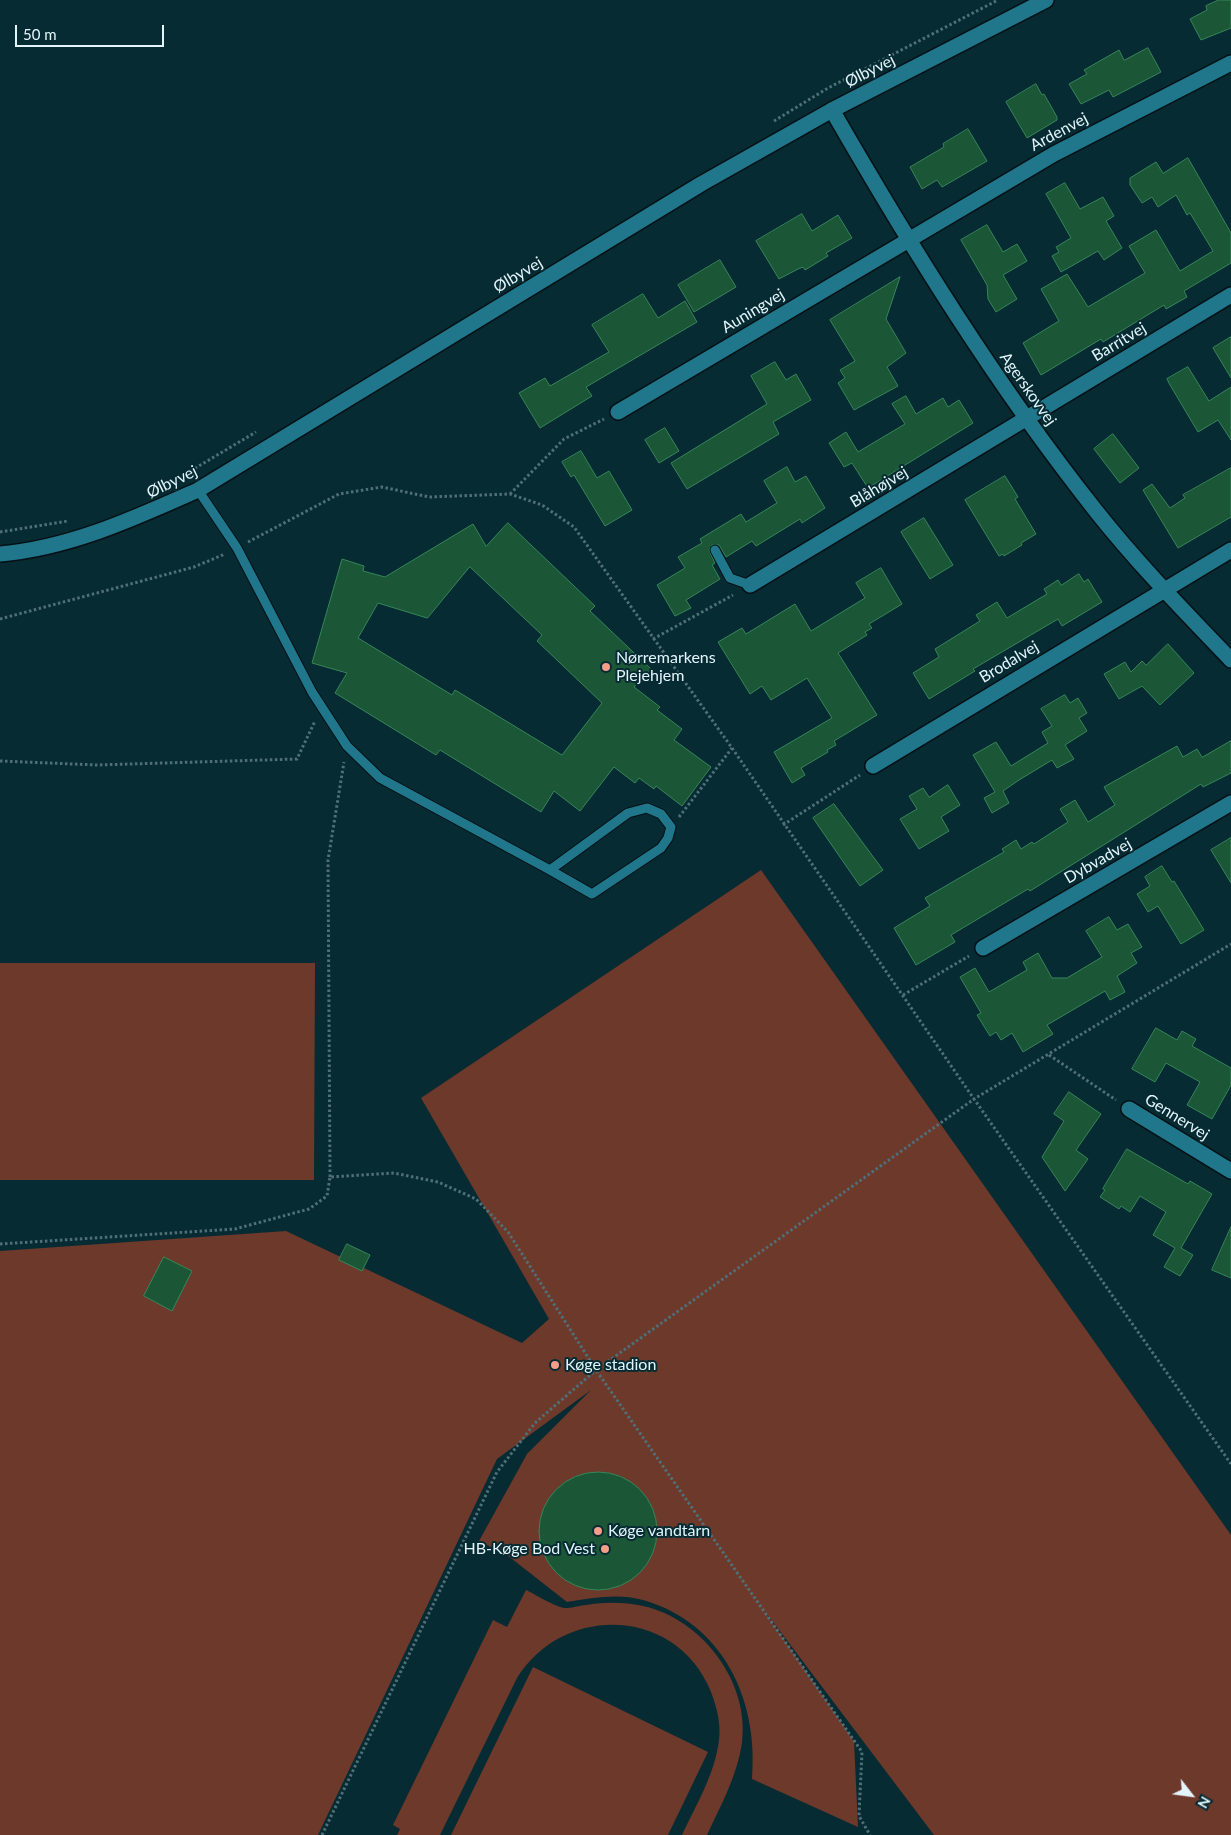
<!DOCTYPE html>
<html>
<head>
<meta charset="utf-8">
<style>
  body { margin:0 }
  #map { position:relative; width:1231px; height:1835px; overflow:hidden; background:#062b33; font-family:Lato,sans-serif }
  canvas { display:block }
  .north { position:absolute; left:1166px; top:1770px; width:50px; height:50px; -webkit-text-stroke:4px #062b33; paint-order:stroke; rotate:120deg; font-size:14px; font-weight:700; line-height:20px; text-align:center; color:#e3f5fb }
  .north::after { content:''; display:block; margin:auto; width:18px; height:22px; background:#e3f5fb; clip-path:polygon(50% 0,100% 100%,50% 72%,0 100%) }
  .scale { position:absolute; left:15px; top:25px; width:149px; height:22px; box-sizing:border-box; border:2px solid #e3f5fb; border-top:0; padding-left:6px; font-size:15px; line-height:18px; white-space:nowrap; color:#e3f5fb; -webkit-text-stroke:4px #062b33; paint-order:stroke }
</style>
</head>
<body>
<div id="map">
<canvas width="1231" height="1835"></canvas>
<div class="north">N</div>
<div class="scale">50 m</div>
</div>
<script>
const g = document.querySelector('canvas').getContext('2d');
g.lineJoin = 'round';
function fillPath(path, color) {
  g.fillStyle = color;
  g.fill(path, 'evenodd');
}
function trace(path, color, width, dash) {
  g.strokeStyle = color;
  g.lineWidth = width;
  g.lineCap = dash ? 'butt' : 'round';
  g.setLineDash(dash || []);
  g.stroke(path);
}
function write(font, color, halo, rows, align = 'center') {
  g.font = font + ' Lato,sans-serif';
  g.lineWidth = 4;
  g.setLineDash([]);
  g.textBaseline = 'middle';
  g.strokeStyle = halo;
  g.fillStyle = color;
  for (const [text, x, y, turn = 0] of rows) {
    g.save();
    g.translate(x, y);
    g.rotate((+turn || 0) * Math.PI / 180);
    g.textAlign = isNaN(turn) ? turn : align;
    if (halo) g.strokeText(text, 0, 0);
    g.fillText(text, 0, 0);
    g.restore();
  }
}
fillPath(new Path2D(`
  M 761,870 L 1231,1535 L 1231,1835 L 934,1835 L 764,1610 L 854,1741 L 858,1827 L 752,1779 C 759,1700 723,1623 643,1600 C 618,1593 592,1598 567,1602 L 507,1555 L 479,1541 L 527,1454 L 591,1390 L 497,1459 L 318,1835 L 0,1835 L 0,1251 L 286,1231 L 522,1343 L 549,1319 L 421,1098 Z
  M 0,963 L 315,963 L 314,1180 L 0,1180 Z
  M 526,1590 C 535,1594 558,1609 567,1608 C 574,1608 580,1605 586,1605 C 605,1602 624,1602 643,1606 C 702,1619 750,1682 742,1743 C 737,1776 721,1805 707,1835 L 682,1835 C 696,1805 715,1774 719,1740 C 721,1724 717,1708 711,1692 C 677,1607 564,1603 517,1678 L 440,1835 L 397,1835 L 400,1829 L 393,1825 L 493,1620 L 507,1627 Z
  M 533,1667 L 708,1752 L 668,1835 L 451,1835 Z`), '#6d392b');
const building = new Path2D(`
  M 1219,0 L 1231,0 L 1231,28 L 1201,40 L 1190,19 L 1207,10 L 1206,6 Z
  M 1148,48 L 1161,72 L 1113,97 L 1109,90 L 1081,104 L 1069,84 L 1087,74 L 1084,70 L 1119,50 L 1124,60 Z
  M 1036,84 L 1042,95 L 1044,94 L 1057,117 L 1057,120 L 1027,138 L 1006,102 Z
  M 968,129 L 987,161 L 942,187 L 937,180 L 922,189 L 910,167 L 944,147 L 943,144 Z
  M 1188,158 L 1231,233 L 1231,263 L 1184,291 L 1187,297 L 1166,309 L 1164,305 L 1103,342 L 1101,339 L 1041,375 L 1023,343 L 1059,321 L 1041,289 L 1067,274 L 1088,307 L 1145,273 L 1129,246 L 1156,230 L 1180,271 L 1213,251 L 1190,213 L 1187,215 L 1176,195 L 1158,207 L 1152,197 L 1142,203 L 1130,185 L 1130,178 L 1156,162 L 1163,173 Z
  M 1065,183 L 1080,209 L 1103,197 L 1114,216 L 1106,221 L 1122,248 L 1104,260 L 1098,251 L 1061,272 L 1052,256 L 1059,252 L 1056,247 L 1071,238 L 1046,194 Z
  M 802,214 L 812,231 L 838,215 L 852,238 L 826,253 L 828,256 L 805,270 L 803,267 L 798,269 L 779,279 L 756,241 Z
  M 987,225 L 1003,252 L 1017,244 L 1027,261 L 1003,275 L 1017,299 L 996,312 L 988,299 L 987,285 L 961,240 Z
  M 720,260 L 736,287 L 694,312 L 678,285 Z
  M 900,277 L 886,319 L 906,353 L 887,367 L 898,386 L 854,410 L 838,383 L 845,378 L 840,370 L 855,361 L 830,320 Z
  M 643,294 L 658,318 L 685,301 L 697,322 L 586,387 L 592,396 L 540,428 L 519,393 L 545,378 L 550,386 L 609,352 L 592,325 Z
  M 1231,337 L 1231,378 L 1213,348 Z
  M 775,362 L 786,380 L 796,374 L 811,400 L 773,422 L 779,434 L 687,489 L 671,463 L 767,404 L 751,376 Z
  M 1188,367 L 1209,401 L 1231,387 L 1231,440 L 1218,420 L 1198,432 L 1170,385 L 1167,379 Z
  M 906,396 L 916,414 L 943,398 L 948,407 L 959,400 L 973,423 L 868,488 L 852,463 L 844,467 L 829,443 L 846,432 L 858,452 L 905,424 L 892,404 Z
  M 665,428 L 679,451 L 659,463 L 645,440 Z
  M 1113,434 L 1139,468 L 1120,483 L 1094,449 Z
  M 581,451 L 597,478 L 609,471 L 632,510 L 605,526 L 574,475 L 571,477 L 562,462 Z
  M 787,467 L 795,482 L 806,476 L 825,508 L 802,523 L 800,519 L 756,546 L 752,541 L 726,557 L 719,545 L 712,545 L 709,550 L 715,563 L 712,565 L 720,579 L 686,600 L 691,608 L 675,616 L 657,585 L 685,568 L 678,557 L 702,543 L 700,539 L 741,514 L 746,522 L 777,503 L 764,481 Z
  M 1231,468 L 1231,517 L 1178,548 L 1143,490 L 1152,484 L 1170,508 L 1185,498 L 1183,495 Z
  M 1005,476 L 1018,497 L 1015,499 L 1036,534 L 1021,543 L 1022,545 L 1004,556 L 1003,554 L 999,556 L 965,500 Z
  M 924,518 L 953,565 L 930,579 L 901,532 Z
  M 508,523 L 595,606 L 590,611 L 651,669 L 634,687 L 660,707 L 657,710 L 682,729 L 674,740 L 711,767 L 682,806 L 656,786 L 654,789 L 639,778 L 635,783 L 614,767 L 580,811 L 554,791 L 541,812 L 440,750 L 436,755 L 335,693 L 347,673 L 312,663 L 342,559 L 364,566 L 363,571 L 385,577 L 473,524 L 486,546 ZM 470,567 L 542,635 L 537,641 L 602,703 L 562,755 L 455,690 L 452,695 L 358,638 L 378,603 L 427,618 Z
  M 881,568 L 902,604 L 869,624 L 872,628 L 865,632 L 867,635 L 838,653 L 877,715 L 834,741 L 836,745 L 827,750 L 828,752 L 801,768 L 805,775 L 792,783 L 774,752 L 832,718 L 807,678 L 771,700 L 762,686 L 750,694 L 718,642 L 742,628 L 746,634 L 795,604 L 811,631 L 865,598 L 856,583 Z
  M 1079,574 L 1084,582 L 1088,579 L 1102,602 L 1062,626 L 1058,619 L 973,669 L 975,671 L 929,699 L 913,673 L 939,657 L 935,649 L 980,621 L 976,615 L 997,602 L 1007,618 L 1047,594 L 1044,589 L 1058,580 L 1061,585 Z
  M 1168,644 L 1194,673 L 1160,705 L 1142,686 L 1119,699 L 1104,674 L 1125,662 L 1131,672 L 1142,661 L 1146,665 Z
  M 1065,695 L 1070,703 L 1078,698 L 1087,713 L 1079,718 L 1087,731 L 1065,745 L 1074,759 L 1057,768 L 1052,760 L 1019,780 L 1003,791 L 1009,803 L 992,813 L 984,798 L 995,792 L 973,755 L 996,742 L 1011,766 L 1048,743 L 1042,732 L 1052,726 L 1041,709 Z
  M 1231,741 L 1231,773 L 1203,787 L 1201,784 L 1030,891 L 1028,889 L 951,935 L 955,942 L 916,965 L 894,928 L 930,906 L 925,898 L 1004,852 L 1002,849 L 1016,840 L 1021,849 L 1032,842 L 1034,844 L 1068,822 L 1060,809 L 1075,800 L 1088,822 L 1115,805 L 1104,787 L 1177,746 L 1183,757 L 1197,749 L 1202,757 Z
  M 948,785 L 960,805 L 941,817 L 949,831 L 919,849 L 900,819 L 917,809 L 909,796 L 923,788 L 929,797 Z
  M 834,804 L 883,870 L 860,886 L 813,818 Z
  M 1231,838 L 1231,883 L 1211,850 Z
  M 1162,866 L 1172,882 L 1174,881 L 1204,930 L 1181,944 L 1158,906 L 1148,912 L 1137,894 L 1150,886 L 1145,877 Z
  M 1109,917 L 1117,930 L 1128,924 L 1142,947 L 1131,953 L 1137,963 L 1117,976 L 1125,992 L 1110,1000 L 1105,991 L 1047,1025 L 1053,1034 L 1023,1052 L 1012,1033 L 1001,1040 L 996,1032 L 990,1036 L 977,1015 L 981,1013 L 960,977 L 975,968 L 989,992 L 1027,970 L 1023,962 L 1038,953 L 1052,978 L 1067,978 L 1102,957 L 1086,931 Z
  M 1156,1028 L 1177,1040 L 1182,1031 L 1196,1039 L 1192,1046 L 1231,1068 L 1231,1085 L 1212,1119 L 1187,1105 L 1200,1082 L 1166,1063 L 1155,1082 L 1132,1069 Z
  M 1069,1092 L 1101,1114 L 1076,1150 L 1088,1159 L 1065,1191 L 1042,1157 L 1064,1121 L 1054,1114 Z
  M 1127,1149 L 1188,1184 L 1190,1181 L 1212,1194 L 1181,1248 L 1193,1255 L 1180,1276 L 1164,1267 L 1175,1248 L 1153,1235 L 1166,1212 L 1140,1196 L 1130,1212 L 1121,1206 L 1119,1209 L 1100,1197 L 1105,1190 L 1103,1189 Z
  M 1231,1227 L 1231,1278 L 1212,1270 Z
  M 347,1244 L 370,1255 L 362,1271 L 339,1260 Z
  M 164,1257 L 192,1271 L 172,1311 L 144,1296 Z
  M539 1531a59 59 0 1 1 118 0a59 59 0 1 1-118 0Z`);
fillPath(building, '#1b5636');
trace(building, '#36865a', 1);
const lane = new Path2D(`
  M 198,490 L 237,548 L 312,692 L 347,746 L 380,778 L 550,870 L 628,813 L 647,808 L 661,814 L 671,827 L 668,838 L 661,848 L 592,894 L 550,870
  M 715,550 L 730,578 L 750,585`);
const street = new Path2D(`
  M 832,110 C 912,249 997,386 1096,511 C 1138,564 1185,612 1231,660
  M 618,412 L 1054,154 L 1231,63
  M 750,585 L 1231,295
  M 873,766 L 1231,550
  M 983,948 L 1231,803
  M 1129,1109 L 1231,1171`);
const secondary = new Path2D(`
  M 0,554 C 70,548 135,518 198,490 L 701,184 L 832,110 L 1046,0`);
trace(lane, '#041115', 11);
trace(street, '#041115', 18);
trace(secondary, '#041115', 18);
trace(new Path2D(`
  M 774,121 L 828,88 L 998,0
  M 182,476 L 256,432
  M 510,494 L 564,439 L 604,419
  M 0,532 L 68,521
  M 248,542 L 339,494 L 382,487 L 429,497 L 510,494 L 542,505 L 574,527 L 732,748 L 974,1099 L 1231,944
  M 0,619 L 194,567 L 225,554
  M 653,639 L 733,595
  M 0,761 L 97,765 L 297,759 L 315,721
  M 679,817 L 732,748
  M 783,825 L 860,775
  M 903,995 L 969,956
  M 1049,1055 L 1116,1100
  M 330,1177 L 328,860 L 344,762
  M 0,1244 L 235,1229 L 309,1209 L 327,1196 L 330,1177 L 394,1173 L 438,1182 L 476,1199 L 508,1232 L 596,1370 L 862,1752 L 859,1816 L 870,1835
  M 322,1835 L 497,1472 L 535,1423 L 596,1370 L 974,1099 L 1231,1464`), '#506f76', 3, [2.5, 2.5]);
trace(lane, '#20778b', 9);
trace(street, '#20778b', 15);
trace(secondary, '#20778b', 15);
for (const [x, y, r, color] of [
  [606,667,5,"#f49e87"],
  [555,1365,5,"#f49e87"],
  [598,1531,5,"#f49e87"],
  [605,1549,5,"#f49e87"]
]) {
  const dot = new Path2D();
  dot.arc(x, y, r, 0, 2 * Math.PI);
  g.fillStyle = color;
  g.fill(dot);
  trace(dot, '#062b33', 2);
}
write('16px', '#e3f5fb', '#062b33', [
  ["Ølbyvej",870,71,-27],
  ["Ardenvej",1059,132,-28],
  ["Ølbyvej",518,275,-31],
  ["Auningvej",753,311,-31],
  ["Barritvej",1119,342,-31],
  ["Agerskovvej",1028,389,55],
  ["Ølbyvej",172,482,-26],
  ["Blåhøjvej",879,487,-31],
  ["Brodalvej",1009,662,-31],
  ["Dybvadvej",1098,861,-30],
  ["Gennervej",1177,1117,32]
]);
write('16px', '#e3f5fb', '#062b33', [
  ["Nørremarkens",616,658],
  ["Plejehjem",616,676],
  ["Køge stadion",565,1365],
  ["Køge vandtårn",608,1531],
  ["HB-Køge Bod Vest",595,1549,"right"]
], 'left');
</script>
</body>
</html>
